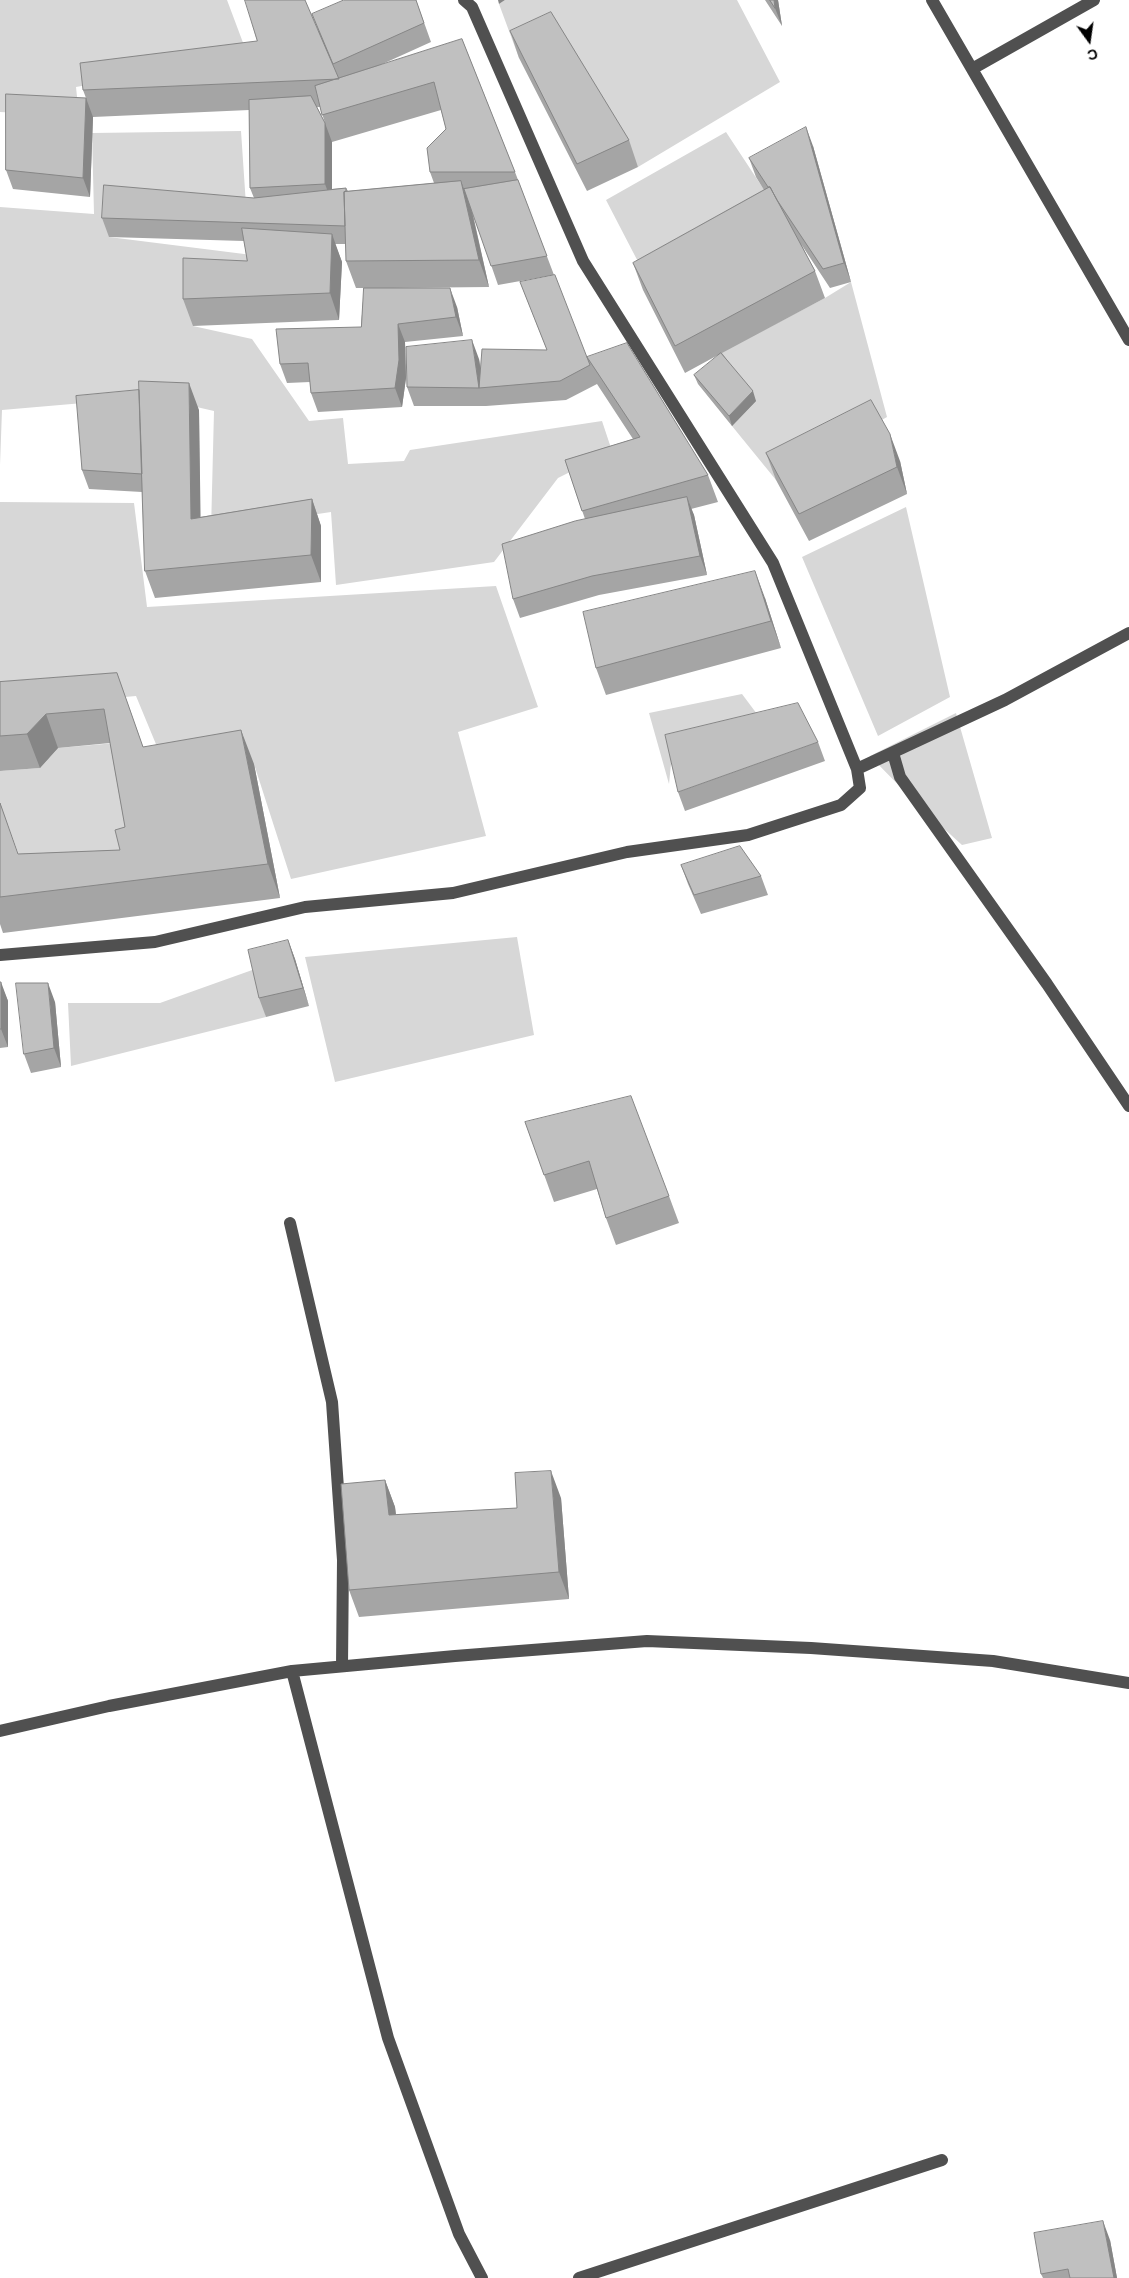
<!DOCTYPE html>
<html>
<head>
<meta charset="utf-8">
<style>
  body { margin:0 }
  #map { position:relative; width:1129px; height:2278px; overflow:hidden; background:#fff; font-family:"Work Sans",sans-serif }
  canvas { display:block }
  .north { position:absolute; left:1064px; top:15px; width:50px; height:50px; -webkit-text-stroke:4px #fff; paint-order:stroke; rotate:166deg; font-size:14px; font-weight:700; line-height:20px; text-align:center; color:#000 }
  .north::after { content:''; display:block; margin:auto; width:18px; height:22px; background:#000; clip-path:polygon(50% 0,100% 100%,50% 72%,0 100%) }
</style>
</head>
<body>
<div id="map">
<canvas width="1129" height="2278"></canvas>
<div class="north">С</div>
</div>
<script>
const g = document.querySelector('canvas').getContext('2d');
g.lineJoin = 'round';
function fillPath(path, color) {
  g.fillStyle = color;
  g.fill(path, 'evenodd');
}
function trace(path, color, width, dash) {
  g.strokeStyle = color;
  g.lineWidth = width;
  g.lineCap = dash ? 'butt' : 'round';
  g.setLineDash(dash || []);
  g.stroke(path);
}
fillPath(new Path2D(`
  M 0,0 L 227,0 L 248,56 L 76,87 L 79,116 L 0,112 Z
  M 505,0 L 737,0 L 780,82 L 638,167 L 560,39 L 519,58 L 499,4 Z
  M 241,131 L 246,205 L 109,237 L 252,255 L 257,288 L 193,326 L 252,339 L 309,421 L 343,418 L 348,464 L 404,461 L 410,450 L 602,421 L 612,451 L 558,478 L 494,562 L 336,585 L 331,512 L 211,530 L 214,411 L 153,397 L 2,410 L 0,465 L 0,207 L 94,214 L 92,133 Z
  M 726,132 L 780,214 L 647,279 L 606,200 Z
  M 851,282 L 887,417 L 776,480 L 732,426 L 722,352 L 825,298 Z
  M 0,502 L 134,503 L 147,607 L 496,586 L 538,707 L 458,732 L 486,836 L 291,879 L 254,764 L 170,778 L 136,696 L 0,708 Z
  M 906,507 L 950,697 L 878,736 L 802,557 Z
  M 742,694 L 769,730 L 672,754 L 669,784 L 649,713 Z
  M 956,713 L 992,838 L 962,845 L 918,805 L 870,756 Z
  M 116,743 L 132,884 L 31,888 L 8,825 L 0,825 L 0,771 L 40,768 L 58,748 Z
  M 517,937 L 534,1035 L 335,1082 L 305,957 Z
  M 255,969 L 266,1017 L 71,1066 L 68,1003 L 160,1003 Z`), '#d7d7d7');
trace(new Path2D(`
  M 932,0 L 1129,340
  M 972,69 L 1094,0
  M 893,753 L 900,777 L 1047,984 L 1129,1106
  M 857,769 L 1005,700 L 1129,633
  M 0,955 L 155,942 L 305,907 L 453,893 L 627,852 L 748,835 L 841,805 L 860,788 L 857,769 L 773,563 L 583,261 L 472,7 L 464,0
  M 290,1223 L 332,1402 L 343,1560 L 342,1666
  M 292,1671 L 388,2038 L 459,2234 L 482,2278
  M 0,1731 L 109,1706 L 292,1671 L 455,1656 L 647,1641 L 811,1648 L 993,1661 L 1129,1683
  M 579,2278 L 942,2160`), '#505050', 12);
fillPath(new Path2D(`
  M 416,0 L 431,42 L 378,66 L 462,39 L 515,172 L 554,275 L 498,285 L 472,210 L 489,287 L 393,288 L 457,307 L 463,336 L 405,342 L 406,378 L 402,407 L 318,412 L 311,393 L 310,382 L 287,383 L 280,364 L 361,327 L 364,288 L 356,288 L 346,261 L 346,244 L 335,244 L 342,262 L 339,320 L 193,326 L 183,299 L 247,261 L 244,241 L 109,237 L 102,218 L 254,198 L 250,188 L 249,110 L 93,117 L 90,197 L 13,189 L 6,170 L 86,98 L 83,90 L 257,41 L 319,32 L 312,14 ZM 317,107 L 320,107 L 325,123 ZM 441,110 L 446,129 L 430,172 L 434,183 L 348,191 L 346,188 L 332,189 L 332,142 Z
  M 765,0 L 778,0 L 782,26 Z
  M 510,31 L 629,140 L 638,167 L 587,191 L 519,58 Z
  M 813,146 L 851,282 L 830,288 L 801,244 L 815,271 L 825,298 L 722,353 L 756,401 L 732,426 L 698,384 L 694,375 L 720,354 L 685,373 L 643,290 L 633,263 L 764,190 L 756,177 L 749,158 Z
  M 520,282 L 587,357 L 708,475 L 718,502 L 691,509 L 694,515 L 707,575 L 599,595 L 520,618 L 513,599 L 585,519 L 565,460 L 633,439 L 597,384 L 566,400 L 486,406 L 414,406 L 407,387 L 479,359 L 481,371 L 547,350 Z
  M 199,410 L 200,517 L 312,499 L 321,526 L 321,582 L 155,598 L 145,571 L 142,492 L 89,489 L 82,470 Z
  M 766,453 L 900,461 L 907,494 L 809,541 L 776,480 Z
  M 765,598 L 781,648 L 606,695 L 596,668 Z
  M 117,673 L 143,747 L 254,764 L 280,898 L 3,933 L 0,924 L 0,803 L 18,854 L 120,850 L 125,827 L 110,743 L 58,748 L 40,768 L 0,771 L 0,682 Z
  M 818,742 L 825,761 L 685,811 L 678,792 Z
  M 681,865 L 761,876 L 768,895 L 701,914 L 688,884 Z
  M 288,940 L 295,959 L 309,1006 L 266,1017 L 259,998 Z
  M 0,982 L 8,1001 L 8,1047 L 0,1048 Z
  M 55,1002 L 61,1067 L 31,1073 L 24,1054 Z
  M 525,1122 L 669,1196 L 679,1223 L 616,1245 L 606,1218 L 597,1189 L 554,1202 Z
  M 385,1480 L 395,1507 L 396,1515 L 517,1508 L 561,1498 L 569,1599 L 359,1617 L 349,1590 Z
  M 1110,2240 L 1117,2278 L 1043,2278 L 1041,2274 Z`), '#a5a5a5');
fillPath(new Path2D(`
  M 498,0 L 505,0 L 499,4 Z
  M 774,0 L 778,0 L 782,26 L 775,8 Z
  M 86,98 L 93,117 L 90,197 L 83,178 Z
  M 325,123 L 332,142 L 332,203 L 325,184 Z
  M 806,127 L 813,146 L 851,282 L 844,263 Z
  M 461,181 L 471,208 L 489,287 L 479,260 Z
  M 332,234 L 342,262 L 339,320 L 330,293 Z
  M 450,288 L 457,307 L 463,336 L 456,317 Z
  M 398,324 L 405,342 L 406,378 L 402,407 L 395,388 Z
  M 472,340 L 479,359 L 483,387 L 479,388 Z
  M 189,383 L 199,410 L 201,546 L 191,519 Z
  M 753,391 L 756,401 L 732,426 L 729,416 Z
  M 890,434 L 900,461 L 907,494 L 897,467 Z
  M 687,497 L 694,515 L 707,575 L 700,556 Z
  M 312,499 L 321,526 L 321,582 L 311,555 Z
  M 755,571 L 765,598 L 781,648 L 771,621 Z
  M 46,714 L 58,748 L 40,768 L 27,734 Z
  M 241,730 L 254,764 L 280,898 L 268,864 Z
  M 288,940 L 295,959 L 309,1006 L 303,988 Z
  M 1,982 L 8,1001 L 8,1047 L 1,1029 Z
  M 48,983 L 55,1002 L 61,1067 L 54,1048 Z
  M 551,1471 L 561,1498 L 569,1599 L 559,1572 Z
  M 385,1480 L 395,1507 L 399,1542 L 389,1515 Z
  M 1103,2221 L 1110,2240 L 1117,2278 L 1114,2278 Z`), '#868686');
const building = new Path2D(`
  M 245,0 L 305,0 L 339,79 L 83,90 L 80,63 L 257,41 Z
  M 344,0 L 416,0 L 424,23 L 333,64 L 312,14 Z
  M 770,0 L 774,0 L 775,8 Z
  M 551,12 L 629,140 L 577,164 L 510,31 Z
  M 462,39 L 515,172 L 430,172 L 427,148 L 446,129 L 434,82 L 322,115 L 315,86 Z
  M 6,94 L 86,98 L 83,178 L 6,170 Z
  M 311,96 L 325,123 L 325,184 L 250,188 L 249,100 Z
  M 806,127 L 844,263 L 823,269 L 777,200 L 770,187 L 768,187 L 749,158 Z
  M 518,180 L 547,256 L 491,266 L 464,189 Z
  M 461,181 L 479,260 L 346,261 L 344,192 Z
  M 104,185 L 254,198 L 346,188 L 346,191 L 344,192 L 345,226 L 102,218 Z
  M 770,187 L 815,271 L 675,346 L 633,263 Z
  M 242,228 L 332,234 L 330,293 L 183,299 L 183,258 L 247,261 Z
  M 555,275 L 590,365 L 560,381 L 479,388 L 482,349 L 547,350 L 520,282 Z
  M 364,288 L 450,288 L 456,317 L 398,324 L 399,360 L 395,388 L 311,393 L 308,363 L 280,364 L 276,329 L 361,327 Z
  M 472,340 L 479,388 L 407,387 L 406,347 Z
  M 627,343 L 708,475 L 582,511 L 565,460 L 640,437 L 587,357 Z
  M 721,353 L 753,391 L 729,416 L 694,375 Z
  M 139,381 L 189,383 L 191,519 L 312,499 L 311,555 L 145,571 Z
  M 139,390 L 142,474 L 82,470 L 76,396 Z
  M 871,400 L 890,434 L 897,467 L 799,514 L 766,453 Z
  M 687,497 L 700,556 L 592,576 L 513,599 L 502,544 L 575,521 Z
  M 755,571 L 771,621 L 596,668 L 583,612 Z
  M 117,673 L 143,747 L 241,730 L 268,864 L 0,897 L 0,803 L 18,854 L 120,850 L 115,830 L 125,827 L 104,709 L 46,714 L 27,734 L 0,736 L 0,682 Z
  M 798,703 L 818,742 L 678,792 L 665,735 Z
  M 740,846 L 761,876 L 694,895 L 681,865 Z
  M 288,940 L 303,988 L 259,998 L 248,950 Z
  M 0,982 L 1,982 L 1,1029 L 0,1029 Z
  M 16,983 L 48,983 L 54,1048 L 24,1054 Z
  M 631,1096 L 669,1196 L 606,1218 L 589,1161 L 544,1175 L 525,1122 Z
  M 551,1471 L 559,1572 L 349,1590 L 341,1484 L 385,1480 L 389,1515 L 517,1508 L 515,1473 Z
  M 1103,2221 L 1114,2278 L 1070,2278 L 1068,2269 L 1041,2274 L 1034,2233 Z`);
fillPath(building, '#c0c0c0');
trace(building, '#868686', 1);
</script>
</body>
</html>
